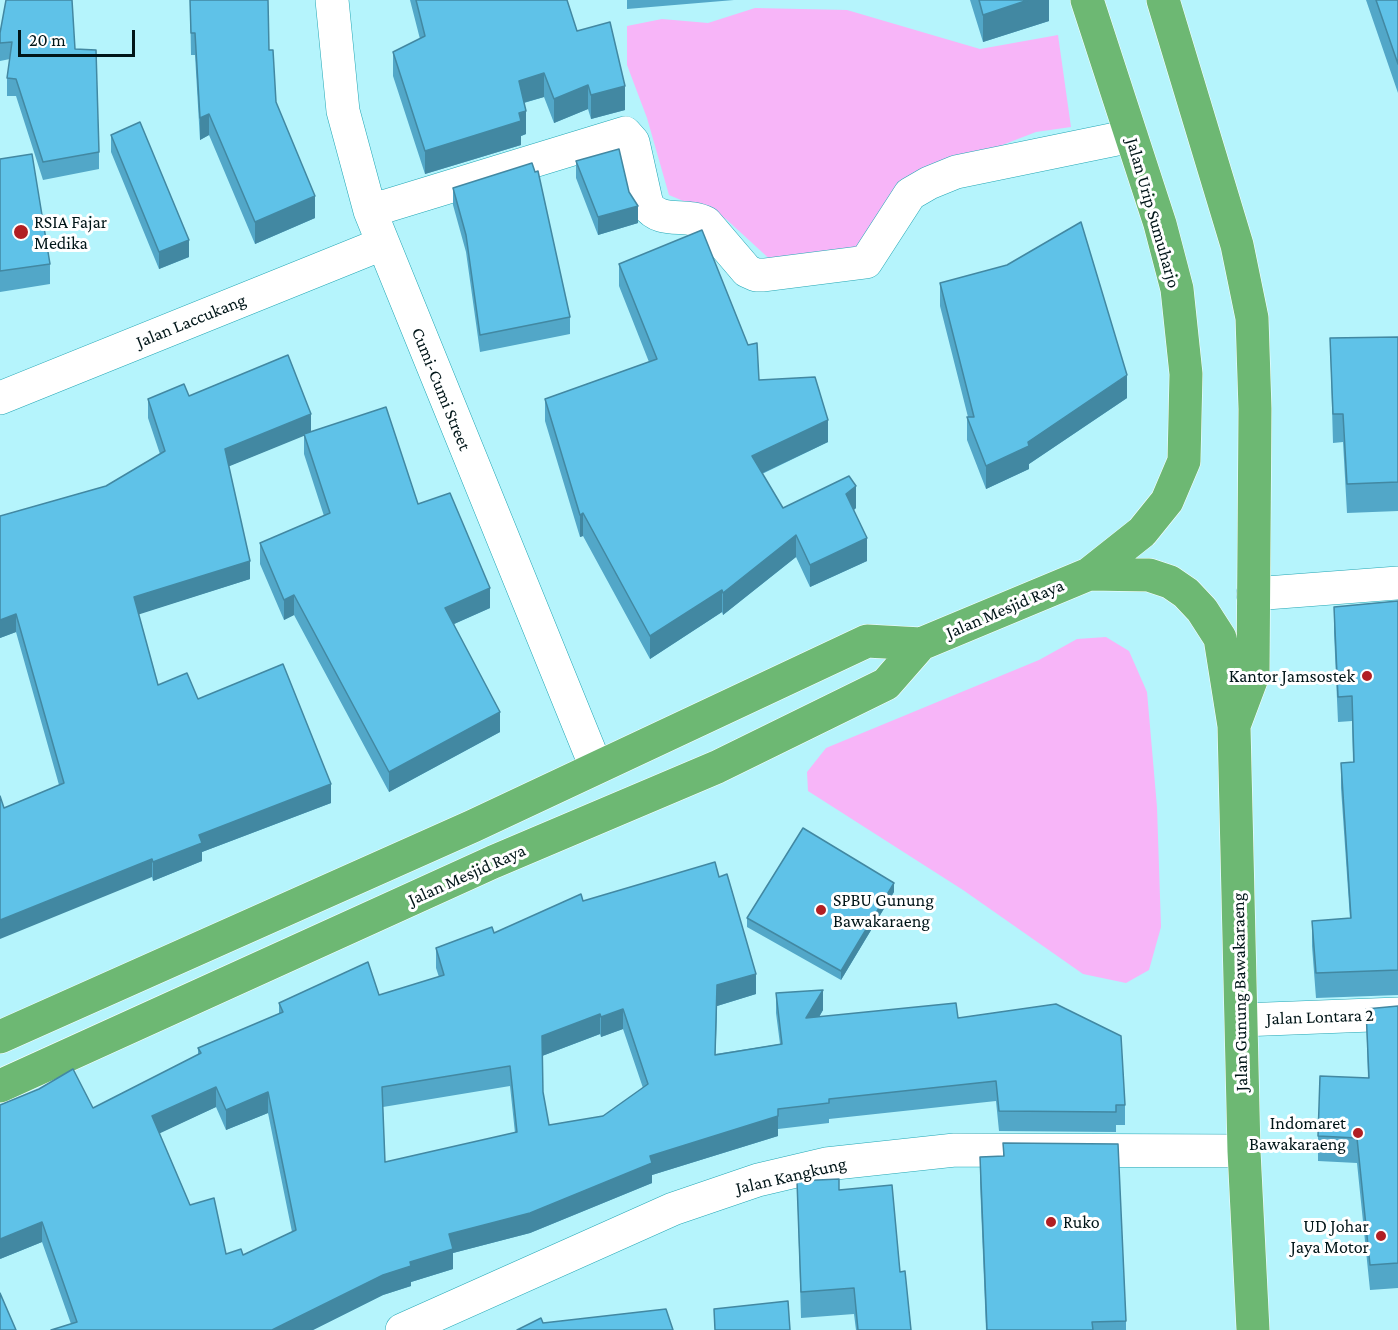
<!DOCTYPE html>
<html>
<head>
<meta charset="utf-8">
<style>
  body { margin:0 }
  #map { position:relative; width:1398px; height:1330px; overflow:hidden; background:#b5f4fc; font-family:"Crimson Pro",serif }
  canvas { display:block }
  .scale { position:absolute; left:18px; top:30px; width:117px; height:27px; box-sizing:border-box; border:3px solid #001518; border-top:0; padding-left:8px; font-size:18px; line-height:21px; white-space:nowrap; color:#001518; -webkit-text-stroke:4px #fff; paint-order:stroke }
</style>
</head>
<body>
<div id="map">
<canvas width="1398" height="1330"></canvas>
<div class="scale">20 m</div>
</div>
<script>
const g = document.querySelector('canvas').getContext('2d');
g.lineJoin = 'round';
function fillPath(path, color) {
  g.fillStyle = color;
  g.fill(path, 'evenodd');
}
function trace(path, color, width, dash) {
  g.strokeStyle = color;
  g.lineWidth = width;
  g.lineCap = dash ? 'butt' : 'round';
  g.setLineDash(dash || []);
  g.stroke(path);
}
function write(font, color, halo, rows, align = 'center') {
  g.font = font + ' "Crimson Pro",serif';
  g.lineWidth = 6;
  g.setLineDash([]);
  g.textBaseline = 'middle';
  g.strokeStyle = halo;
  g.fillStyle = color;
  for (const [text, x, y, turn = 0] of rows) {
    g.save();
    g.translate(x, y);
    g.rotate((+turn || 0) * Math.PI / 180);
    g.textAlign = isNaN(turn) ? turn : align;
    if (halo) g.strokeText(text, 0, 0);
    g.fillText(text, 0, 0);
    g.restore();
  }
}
fillPath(new Path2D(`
  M 755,8 L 847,10 L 980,49 L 1058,35 L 1071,127 L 1036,132 L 966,159 L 864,251 L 775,264 L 726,219 L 669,195 L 647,118 L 627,65 L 627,26 L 662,19 L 708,23 Z
  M 1106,637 L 1129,651 L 1147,692 L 1157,807 L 1161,927 L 1149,970 L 1126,983 L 1083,974 L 963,890 L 808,791 L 807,772 L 826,748 L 1039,660 L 1077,639 Z`), '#f7b5f8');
const minor = new Path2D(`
  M 332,0 L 343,111 L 370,211 L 596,767
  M 370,211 L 625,133 L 633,142 L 647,205 C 661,225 686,212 706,223 L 747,271 L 756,275 L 764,275 L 866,262 L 910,194 L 929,183 L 956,172 L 1131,136
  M 0,398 L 382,244
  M 1253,594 L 1398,583
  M 1241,1020 L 1398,1014
  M 402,1330 L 673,1209 L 758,1180 L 826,1164 L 955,1150 L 1244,1151`);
const highway = new Path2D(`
  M 1163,0 L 1237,245 L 1252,318 L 1255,409 L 1253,675 L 1235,723
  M 1089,574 L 1149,575 L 1170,582 L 1186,593 L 1202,610 L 1220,638 L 1234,726 L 1244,1151 L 1253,1330
  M 0,1037 L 473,826 L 867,641 L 921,644 L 1089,574 L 1142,532 L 1167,501 L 1184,461 L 1186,374 L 1177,289 L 1160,224 L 1087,0
  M 0,1086 L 493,862 L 717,767 L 886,684 L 921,644`);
trace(minor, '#22a6b4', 34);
trace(highway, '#fff', 34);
trace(minor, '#fff', 33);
trace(highway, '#6db873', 33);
fillPath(new Path2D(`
  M 190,0 L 269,50 L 276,102 L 315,218 L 255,244 L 209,135 L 200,140 L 195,55 L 191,55 Z
  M 410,0 L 567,0 L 577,31 L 625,110 L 591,119 L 588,109 L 554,123 L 544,97 L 524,103 L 526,134 L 521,136 L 521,145 L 425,174 L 393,76 L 393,52 L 420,39 Z
  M 627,0 L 734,0 L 627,9 Z
  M 970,0 L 1049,0 L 1049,21 L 983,42 Z
  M 1366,0 L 1398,0 L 1398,93 Z
  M 0,33 L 75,49 L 99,152 L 99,169 L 43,180 L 16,96 L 7,96 L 7,78 L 10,59 L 0,61 Z
  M 111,135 L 189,257 L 159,269 L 111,152 Z
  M 0,159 L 50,264 L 50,284 L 0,292 Z
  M 576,161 L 638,223 L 598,235 L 576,178 Z
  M 453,188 L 570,317 L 570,334 L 480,352 L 466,252 L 453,205 Z
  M 619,264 L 759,380 L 828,442 L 762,474 L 783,508 L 856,508 L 854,510 L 867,561 L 810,587 L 796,557 L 723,615 L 722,612 L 650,659 L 583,536 L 580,537 L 545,421 L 545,399 L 649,362 L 619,286 Z
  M 940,283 L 1127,398 L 1029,464 L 1029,469 L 986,489 L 967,440 L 967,417 L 968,417 L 940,306 Z
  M 1398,337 L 1398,511 L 1347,513 L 1343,442 L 1333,443 L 1330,338 Z
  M 189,396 L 311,431 L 418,504 L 490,608 L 454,624 L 500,732 L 389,792 L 294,615 L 284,620 L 260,564 L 260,543 L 324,516 L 304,454 L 304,435 L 229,466 L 250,579 L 138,614 L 158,685 L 198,699 L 331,803 L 202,852 L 202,861 L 153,881 L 152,877 L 4,808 L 59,785 L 16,632 L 0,638 L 0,516 L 106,486 L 160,454 L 148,418 L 148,399 Z
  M 1398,601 L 1398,995 L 1316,998 L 1312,946 L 1312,921 L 1350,919 L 1341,788 L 1341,763 L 1353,762 L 1352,721 L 1338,722 L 1334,632 L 1334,607 Z
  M 719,877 L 756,994 L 717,1006 L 715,1054 L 780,1044 L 776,1013 L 776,993 L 823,1010 L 819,1017 L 958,1018 L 1125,1105 L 1125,1125 L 1116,1125 L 1116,1132 L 999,1131 L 996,1101 L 829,1119 L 829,1123 L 778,1129 L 778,1136 L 652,1175 L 652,1183 L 530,1233 L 453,1253 L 453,1269 L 411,1282 L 411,1286 L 383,1295 L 313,1330 L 51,1330 L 71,1324 L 42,1242 L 0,1259 L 93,1108 L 198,1055 L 198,1048 L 279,1014 L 279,1003 L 379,995 L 439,977 L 436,968 L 436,948 L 494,933 L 583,901 ZM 623,1029 L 643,1088 L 603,1116 L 549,1125 L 543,1092 L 542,1056 L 600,1034 L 601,1037 ZM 510,1086 L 515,1133 L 385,1162 L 383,1107 ZM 216,1107 L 226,1130 L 268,1113 L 292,1232 L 243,1255 L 226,1254 L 190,1205 L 159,1133 Z
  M 894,892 L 841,980 L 747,927 L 747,918 Z
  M 1398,1006 L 1398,1288 L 1370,1290 L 1357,1163 L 1318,1161 L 1318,1136 L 1368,1078 L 1366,1009 Z
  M 1003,1143 L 1126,1321 L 1126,1330 L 986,1330 L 980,1182 L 980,1157 L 1003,1156 Z
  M 797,1181 L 839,1190 L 900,1272 L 911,1330 L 856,1330 L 854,1314 L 801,1318 Z`), '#52a7c8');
fillPath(new Path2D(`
  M 1028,0 L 1049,0 L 1049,21 L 983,42 L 983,15 Z
  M 544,73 L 544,97 L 519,104 L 519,81 Z
  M 588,85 L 588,109 L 554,123 L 554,99 Z
  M 625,86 L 625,110 L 591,119 L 591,95 Z
  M 526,111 L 526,134 L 521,136 L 521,145 L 425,174 L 425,151 Z
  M 209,114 L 209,135 L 200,140 L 200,118 Z
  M 315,196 L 315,218 L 255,244 L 255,222 Z
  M 638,206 L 638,223 L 598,235 L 598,217 Z
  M 189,240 L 189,257 L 159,269 L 159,252 Z
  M 1127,375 L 1127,398 L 1029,464 L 1029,469 L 986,489 L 986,466 L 1028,442 Z
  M 311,414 L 311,433 L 225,468 L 225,449 Z
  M 828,420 L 828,442 L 752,478 L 752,456 Z
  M 856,486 L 856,508 L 846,516 L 846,494 Z
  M 583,513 L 583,536 L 580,537 L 580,515 Z
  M 796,535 L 796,557 L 723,615 L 723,593 Z
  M 867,538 L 867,561 L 810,587 L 810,565 Z
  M 250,561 L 250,579 L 134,616 L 134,597 Z
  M 490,588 L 490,608 L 445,628 L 445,608 Z
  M 722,590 L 722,612 L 650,659 L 650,636 Z
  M 294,595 L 294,615 L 284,620 L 284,600 Z
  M 16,614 L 16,632 L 0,638 L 0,620 Z
  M 500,712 L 500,732 L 389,792 L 389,772 Z
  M 331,784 L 331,803 L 202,852 L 202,861 L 153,881 L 153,862 L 199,835 Z
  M 152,859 L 152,877 L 0,939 L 0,920 Z
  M 894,883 L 894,892 L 841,980 L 841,971 Z
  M 756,974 L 756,994 L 717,1006 L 715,1075 L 717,985 Z
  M 823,990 L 823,1010 L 806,1039 L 806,1018 Z
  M 623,1009 L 623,1029 L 601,1037 L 601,1017 Z
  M 600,1014 L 600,1034 L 542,1056 L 542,1036 Z
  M 216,1087 L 216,1107 L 152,1137 L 152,1116 Z
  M 268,1092 L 268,1113 L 226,1130 L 226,1110 Z
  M 778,1116 L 778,1136 L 652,1175 L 652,1183 L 530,1233 L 453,1253 L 453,1269 L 411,1282 L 411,1286 L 383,1295 L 313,1330 L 272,1330 L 410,1262 L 449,1234 L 650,1156 Z
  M 42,1222 L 42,1242 L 0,1259 L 0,1239 Z`), '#4288a2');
const building = new Path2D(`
  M 6,0 L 72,0 L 75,49 L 96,50 L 99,152 L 43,162 L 16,79 L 7,78 L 12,42 L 0,43 L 0,33 Z
  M 190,0 L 268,0 L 269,50 L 273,50 L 276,102 L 315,196 L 255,222 L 209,114 L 200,118 L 195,33 L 191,33 Z
  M 416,0 L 567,0 L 577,31 L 610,22 L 625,86 L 591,95 L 588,85 L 554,99 L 544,73 L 519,81 L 526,111 L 519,113 L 521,121 L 425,151 L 393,52 L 425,36 Z
  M 979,0 L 1028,0 L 983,15 Z
  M 1376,0 L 1398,0 L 1398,64 Z
  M 140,122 L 189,240 L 159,252 L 111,135 Z
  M 619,149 L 629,192 L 638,206 L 598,217 L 576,161 Z
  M 32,154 L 50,264 L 0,271 L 0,159 Z
  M 532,163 L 535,172 L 538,171 L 570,317 L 480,335 L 466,235 L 453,188 Z
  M 1081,222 L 1127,375 L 1028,442 L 1029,446 L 986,466 L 967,417 L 974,417 L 940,283 L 1007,265 Z
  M 702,230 L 748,345 L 757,343 L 759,380 L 815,377 L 828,420 L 752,456 L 783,508 L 849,476 L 856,486 L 846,494 L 867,538 L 810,565 L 796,535 L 723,593 L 722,590 L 650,636 L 583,513 L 580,515 L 545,399 L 657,359 L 619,264 Z
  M 1398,337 L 1398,482 L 1347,484 L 1343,414 L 1333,414 L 1330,338 Z
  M 288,355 L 311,414 L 225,449 L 250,561 L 134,597 L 158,685 L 187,673 L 198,699 L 283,664 L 331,784 L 199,835 L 202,843 L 153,862 L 152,859 L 0,920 L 0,796 L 4,808 L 64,783 L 16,614 L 0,620 L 0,516 L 106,486 L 165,451 L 148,399 L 184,384 L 189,396 Z
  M 386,407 L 418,504 L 450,493 L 490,588 L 445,608 L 500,712 L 389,772 L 294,595 L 284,600 L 260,543 L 330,513 L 304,434 Z
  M 1398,601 L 1398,970 L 1316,973 L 1312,921 L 1351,918 L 1341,763 L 1354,762 L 1352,696 L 1338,697 L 1334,607 Z
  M 803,828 L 894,883 L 841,971 L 747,918 Z
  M 715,862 L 719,877 L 727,874 L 756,974 L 717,985 L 715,1055 L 782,1044 L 776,993 L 823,990 L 806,1018 L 956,1003 L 958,1018 L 1056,1004 L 1121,1036 L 1125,1105 L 1116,1105 L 1116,1112 L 999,1111 L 996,1081 L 829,1099 L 829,1103 L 778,1109 L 778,1116 L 650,1156 L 652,1163 L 530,1213 L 449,1234 L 453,1249 L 410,1262 L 411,1266 L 383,1275 L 272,1330 L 51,1330 L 77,1322 L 42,1222 L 0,1239 L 0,1105 L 39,1089 L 73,1069 L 93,1108 L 201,1053 L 198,1048 L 283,1012 L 279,1003 L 368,962 L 379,995 L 444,975 L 436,948 L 492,927 L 494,933 L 581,894 L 583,901 ZM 623,1009 L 648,1084 L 603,1116 L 549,1125 L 543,1092 L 542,1036 L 600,1014 L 601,1017 ZM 510,1066 L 517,1132 L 385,1162 L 382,1087 ZM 216,1087 L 226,1110 L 268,1092 L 296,1230 L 243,1255 L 241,1249 L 226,1254 L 214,1198 L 190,1205 L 152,1116 Z
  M 1398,1006 L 1398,1263 L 1370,1265 L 1357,1138 L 1318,1136 L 1320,1076 L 1369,1078 L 1366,1009 Z
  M 1003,1143 L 1118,1144 L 1126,1321 L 1092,1322 L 1093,1330 L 987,1330 L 980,1157 L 1004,1156 Z
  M 839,1179 L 839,1190 L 892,1185 L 900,1272 L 905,1271 L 911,1330 L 858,1330 L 854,1288 L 801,1292 L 797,1181 Z
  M 0,1293 L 16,1330 L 0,1330 Z
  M 788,1301 L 790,1330 L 715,1330 L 714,1309 Z
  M 666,1309 L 673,1330 L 517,1330 L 541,1318 L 543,1323 Z`);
fillPath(building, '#5fc2e8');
trace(building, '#4288a2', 1.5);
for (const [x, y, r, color] of [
  [21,232,8,"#b11f23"],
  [1367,676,6,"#b11f23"],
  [821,910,6,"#b11f23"],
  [1358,1133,6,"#b11f23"],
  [1051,1222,6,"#b11f23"],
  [1381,1236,6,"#b11f23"]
]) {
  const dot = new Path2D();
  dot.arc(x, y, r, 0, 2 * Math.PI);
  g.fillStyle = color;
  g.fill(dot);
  trace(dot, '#fff', 2);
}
write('18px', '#001518', '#fff', [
  ["Jalan Urip Sumuharjo",1153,213,74],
  ["Jalan Laccukang",191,321,-22],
  ["Cumi-Cumi Street",441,389,68],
  ["Jalan Mesjid Raya",1005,609,-23],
  ["Jalan Mesjid Raya",467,875,-24],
  ["Jalan Gunung Bawakaraeng",1240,992,-91],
  ["Jalan Lontara 2",1320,1017,-2],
  ["Jalan Kangkung",791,1176,-13]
]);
write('18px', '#001518', '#fff', [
  ["RSIA Fajar",34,222],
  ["Medika",34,243],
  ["Kantor Jamsostek",1355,676,"right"],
  ["SPBU Gunung",833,900],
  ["Bawakaraeng",833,921],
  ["Indomaret",1346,1123,"right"],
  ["Bawakaraeng",1346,1144,"right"],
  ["Ruko",1063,1222],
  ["UD Johar",1369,1226,"right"],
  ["Jaya Motor",1369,1247,"right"]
], 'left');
</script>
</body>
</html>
